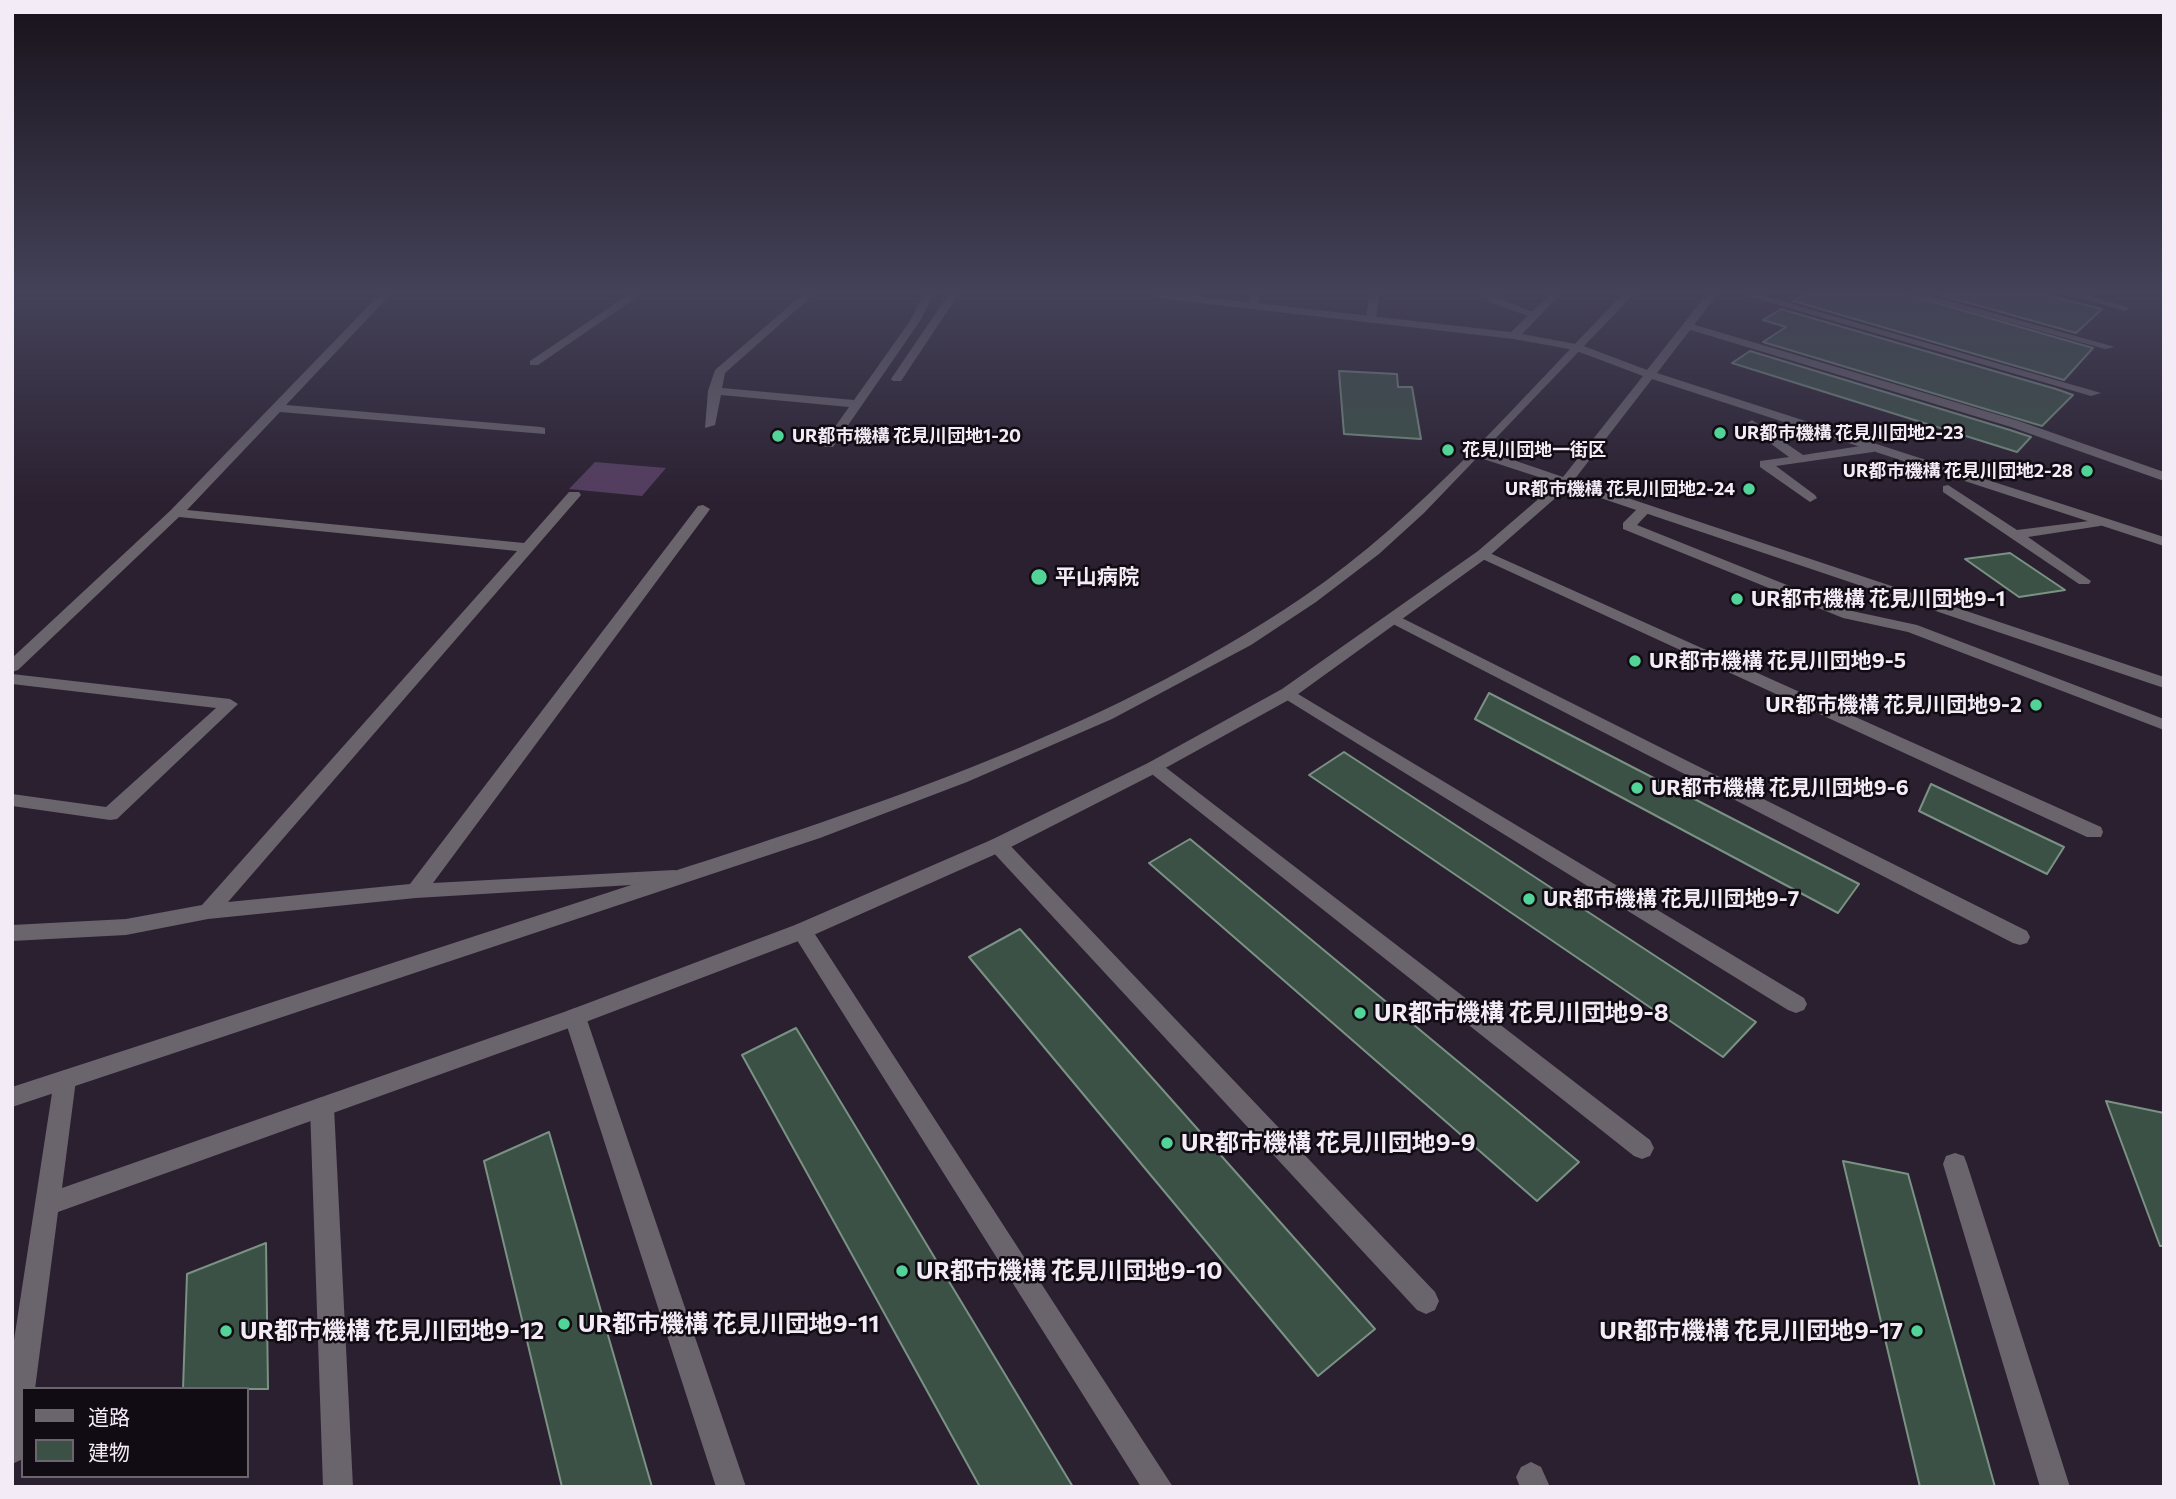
<!DOCTYPE html>
<html>
<head>
<meta charset="utf-8">
<style>
  body { margin:0 }
  #map { position:relative; width:2176px; height:1499px; overflow:hidden; background:#2b2030; font-family:Commissioner,"Noto Sans JP",sans-serif }
  canvas { display:block }
  .frame { position:absolute; inset:0; border:14px solid #f3ebf6; pointer-events:none }
  .legend { position:absolute; left:21px; top:1387px; width:228px; height:91px; box-sizing:border-box; background:#110c13; border:2px solid #6b656e; margin:0; padding:9px 12px; list-style:none; font-size:21px; color:#f3ebf6 }
  .legend li { display:flex; align-items:center; gap:14px; height:35px }
  .legend b { width:35px; border:2px solid #6b656e }
</style>
</head>
<body>
<div id="map">
<canvas width="2176" height="1499"></canvas>
<div class="frame"></div>
<ul class="legend">
<li><b style="height:9px;background:#6a646d"></b>道路</li>
<li><b style="height:19px;background:#3b5145"></b>建物</li>
</ul>
</div>
<script>
const g = document.querySelector('canvas').getContext('2d');
g.lineJoin = 'round';
function fillPath(path, color) {
  g.fillStyle = color;
  g.fill(path, 'evenodd');
}
function trace(path, color, width, dash) {
  g.strokeStyle = color;
  g.lineWidth = width;
  g.lineCap = dash ? 'butt' : 'round';
  g.setLineDash(dash || []);
  g.stroke(path);
}
function write(font, color, halo, rows, align = 'center') {
  g.font = font + ' Commissioner,"Noto Sans JP",sans-serif';
  g.lineWidth = 5;
  g.setLineDash([]);
  g.textBaseline = 'middle';
  g.strokeStyle = halo;
  g.fillStyle = color;
  for (const [text, x, y, turn = 0] of rows) {
    g.save();
    g.translate(x, y);
    g.rotate((+turn || 0) * Math.PI / 180);
    g.textAlign = isNaN(turn) ? turn : align;
    if (halo) g.strokeText(text, 0, 0);
    g.fillText(text, 0, 0);
    g.restore();
  }
}
fillPath(new Path2D(`
  M 595,462 L 666,468 L 642,496 L 569,489 Z`), '#553d60');
const building = new Path2D(`
  M 1803,295 L 1909,295 L 2093,348 L 2064,380 L 1793,301 Z
  M 1940,295 L 2046,295 L 2102,309 L 2076,333 Z
  M 1781,309 L 2056,389 L 2073,395 L 2042,426 L 1763,342 L 1786,327 L 1763,320 Z
  M 1750,351 L 2010,430 L 2031,437 L 2017,452 L 1732,363 Z
  M 1339,371 L 1397,374 L 1398,387 L 1412,387 L 1421,439 L 1344,434 Z
  M 2010,553 L 2065,590 L 2019,597 L 1965,559 Z
  M 1489,693 L 1859,884 L 1838,913 L 1475,719 Z
  M 1344,752 L 1756,1022 L 1723,1057 L 1309,775 Z
  M 1931,784 L 2064,847 L 2047,874 L 1919,811 Z
  M 1190,839 L 1579,1162 L 1537,1201 L 1149,863 Z
  M 1020,929 L 1375,1329 L 1318,1376 L 969,957 Z
  M 796,1028 L 1073,1487 L 980,1487 L 742,1055 Z
  M 2106,1101 L 2164,1113 L 2164,1246 L 2160,1246 Z
  M 549,1132 L 652,1487 L 562,1487 L 484,1161 Z
  M 1843,1161 L 1908,1174 L 1995,1487 L 1920,1487 Z
  M 266,1243 L 268,1389 L 183,1389 L 187,1274 Z`);
fillPath(building, '#3b5145');
trace(building, '#7a9284', 2);
fillPath(new Path2D(`
  M 802,295 L 813,295 L 725,373 L 722,388 L 854,400 L 910,321 L 923,295 L 933,295 L 920,321 L 833,447 L 825,447 L 823,444 L 849,407 L 721,395 L 715,425 L 705,428 L 708,391 L 715,370 Z
  M 1251,295 L 1261,295 L 1257,308 L 1248,306 Z
  M 1369,295 L 1379,295 L 1376,320 L 1371,323 L 1366,320 Z
  M 1487,295 L 1497,295 L 1498,298 L 1540,315 L 1531,317 L 1489,302 Z
  M 1744,295 L 1761,295 L 2101,393 L 2091,396 Z
  M 1911,295 L 1929,295 L 2115,347 L 2105,349 Z
  M 2069,295 L 2087,295 L 2130,308 L 2125,311 Z
  M 1684,324 L 1692,324 L 2019,421 L 2164,472 L 2164,481 L 2011,427 L 1684,328 Z
  M 1752,420 L 1803,455 L 1873,444 L 1879,448 L 1873,452 L 1776,466 L 1815,495 L 1817,498 L 1810,502 L 1760,467 L 1760,461 L 1789,457 L 1748,427 L 1746,424 Z
  M 1948,485 L 2017,530 L 2105,519 L 2107,522 L 2100,526 L 2028,537 L 2091,581 L 2089,584 L 2079,584 L 1943,492 L 1943,486 Z
  M 1645,505 L 1652,509 L 1637,525 L 1852,611 L 1917,625 L 2164,719 L 2164,730 L 1908,632 L 1843,618 L 1623,529 L 1623,523 L 1640,506 Z
  M 1483,550 L 2101,827 L 2103,832 L 2101,837 L 2087,837 L 1478,557 L 1476,554 Z
  M 1394,614 L 2027,931 L 2030,937 L 2027,943 L 2020,945 L 2013,943 L 1389,622 L 1386,619 Z
  M 1288,688 L 1804,998 L 1807,1004 L 1804,1010 L 1796,1013 L 1788,1010 L 1282,697 L 1280,693 Z
  M 1154,761 L 1160,763 L 1650,1140 L 1654,1148 L 1650,1156 L 1642,1159 L 1634,1156 L 1148,771 L 1145,767 L 1148,763 Z
  M 998,838 L 1005,840 L 1435,1292 L 1439,1301 L 1435,1310 L 1426,1314 L 1417,1310 L 991,850 L 988,845 L 991,840 Z
  M 802,923 L 809,925 L 1173,1487 L 1141,1487 L 795,937 L 792,931 L 795,925 Z
  M 575,1008 L 583,1011 L 586,1017 L 746,1487 L 716,1487 L 564,1017 L 567,1011 Z
  M 322,1097 L 330,1100 L 334,1107 L 353,1487 L 323,1487 L 310,1107 L 314,1100 Z
  M 1955,1153 L 1964,1156 L 1967,1164 L 2070,1487 L 2040,1487 L 1943,1164 L 1946,1156 Z
  M 1531,1462 L 1541,1467 L 1550,1487 L 1520,1487 L 1516,1477 L 1521,1467 Z`), '#6a646d');
fillPath(new Path2D(`
  M 379,295 L 390,295 L 286,405 L 541,427 L 545,428 L 545,434 L 280,412 L 187,510 L 524,543 L 569,492 L 579,492 L 581,495 L 228,902 L 410,884 L 698,506 L 703,505 L 710,509 L 708,512 L 433,883 L 674,870 L 681,872 L 684,877 L 681,882 L 416,898 L 208,919 L 126,935 L 12,941 L 12,925 L 126,919 L 202,905 L 517,551 L 179,517 L 18,670 L 12,672 L 12,658 L 171,510 Z
  M 628,295 L 640,295 L 538,365 L 530,365 L 530,361 Z
  M 948,295 L 958,295 L 901,381 L 893,381 L 891,379 Z
  M 1151,295 L 1186,295 L 1511,332 L 1549,295 L 1560,295 L 1522,334 L 1581,345 L 1647,370 L 1706,295 L 1717,295 L 1657,373 L 2164,537 L 2164,546 L 1652,379 L 1574,480 L 2164,677 L 2164,688 L 1568,487 L 1488,557 L 1294,697 L 1160,771 L 1005,850 L 809,937 L 583,1023 L 58,1212 L 35,1389 L 23,1389 L 23,1459 L 12,1464 L 12,1353 L 54,1080 L 57,1073 L 65,1070 L 73,1073 L 76,1080 L 62,1188 L 567,1011 L 795,925 L 991,840 L 1148,763 L 1282,689 L 1478,551 L 1557,483 L 1471,455 L 1471,449 L 1481,449 L 1563,477 L 1643,376 L 1574,350 L 1514,339 L 1156,298 Z
  M 12,674 L 230,699 L 238,704 L 117,819 L 110,820 L 12,806 L 12,794 L 106,807 L 216,708 L 12,684 Z`), '#6a646d');
fillPath(new Path2D(`
  M 1622,295 L 1633,295 L 1424,513 L 1379,554 L 1316,602 L 1251,645 L 1112,719 L 967,782 L 820,838 L 12,1107 L 12,1087 C 216,1021 419,954 622,888 C 857,812 1097,737 1303,597 C 1422,516 1521,398 1622,295 Z`), '#6a646d');
const sky = g.createLinearGradient(0, 0, 0, 505);
sky.addColorStop(0, '#18121a');
sky.addColorStop(0.58, '#444259');
sky.addColorStop(1, '#44425900');
g.fillStyle = sky;
g.fillRect(0, 0, 2176, 505);
for (const [x, y, r, color] of [
  [1720,433,7,"#52d397"],
  [778,436,7,"#52d397"],
  [1448,450,7,"#52d397"],
  [2087,471,7,"#52d397"],
  [1749,489,7,"#52d397"],
  [1039,577,9,"#52d397"],
  [1737,599,7,"#52d397"],
  [1635,661,7,"#52d397"],
  [2036,705,7,"#52d397"],
  [1637,788,7,"#52d397"],
  [1529,899,7,"#52d397"],
  [1360,1013,7,"#52d397"],
  [1167,1143,7,"#52d397"],
  [902,1271,7,"#52d397"],
  [564,1324,7,"#52d397"],
  [226,1331,7,"#52d397"],
  [1917,1331,7,"#52d397"]
]) {
  const dot = new Path2D();
  dot.arc(x, y, r, 0, 2 * Math.PI);
  g.fillStyle = color;
  g.fill(dot);
  trace(dot, '#110c13', 2.5);
}
write('bold 18px', '#f3ebf6', '#110c13', [
  ["UR都市機構 花見川団地2-23",1734,433],
  ["UR都市機構 花見川団地1-20",792,436],
  ["花見川団地一街区",1462,450],
  ["UR都市機構 花見川団地2-28",2073,471,"right"],
  ["UR都市機構 花見川団地2-24",1735,489,"right"]
], 'left');
write('bold 21px', '#f3ebf6', '#110c13', [
  ["平山病院",1055,577],
  ["UR都市機構 花見川団地9-1",1751,599],
  ["UR都市機構 花見川団地9-5",1649,661],
  ["UR都市機構 花見川団地9-2",2022,705,"right"],
  ["UR都市機構 花見川団地9-6",1651,788],
  ["UR都市機構 花見川団地9-7",1543,899]
], 'left');
write('bold 24px', '#f3ebf6', '#110c13', [
  ["UR都市機構 花見川団地9-8",1374,1013],
  ["UR都市機構 花見川団地9-9",1181,1143],
  ["UR都市機構 花見川団地9-10",916,1271],
  ["UR都市機構 花見川団地9-11",578,1324],
  ["UR都市機構 花見川団地9-12",240,1331],
  ["UR都市機構 花見川団地9-17",1903,1331,"right"]
], 'left');
</script>
</body>
</html>
